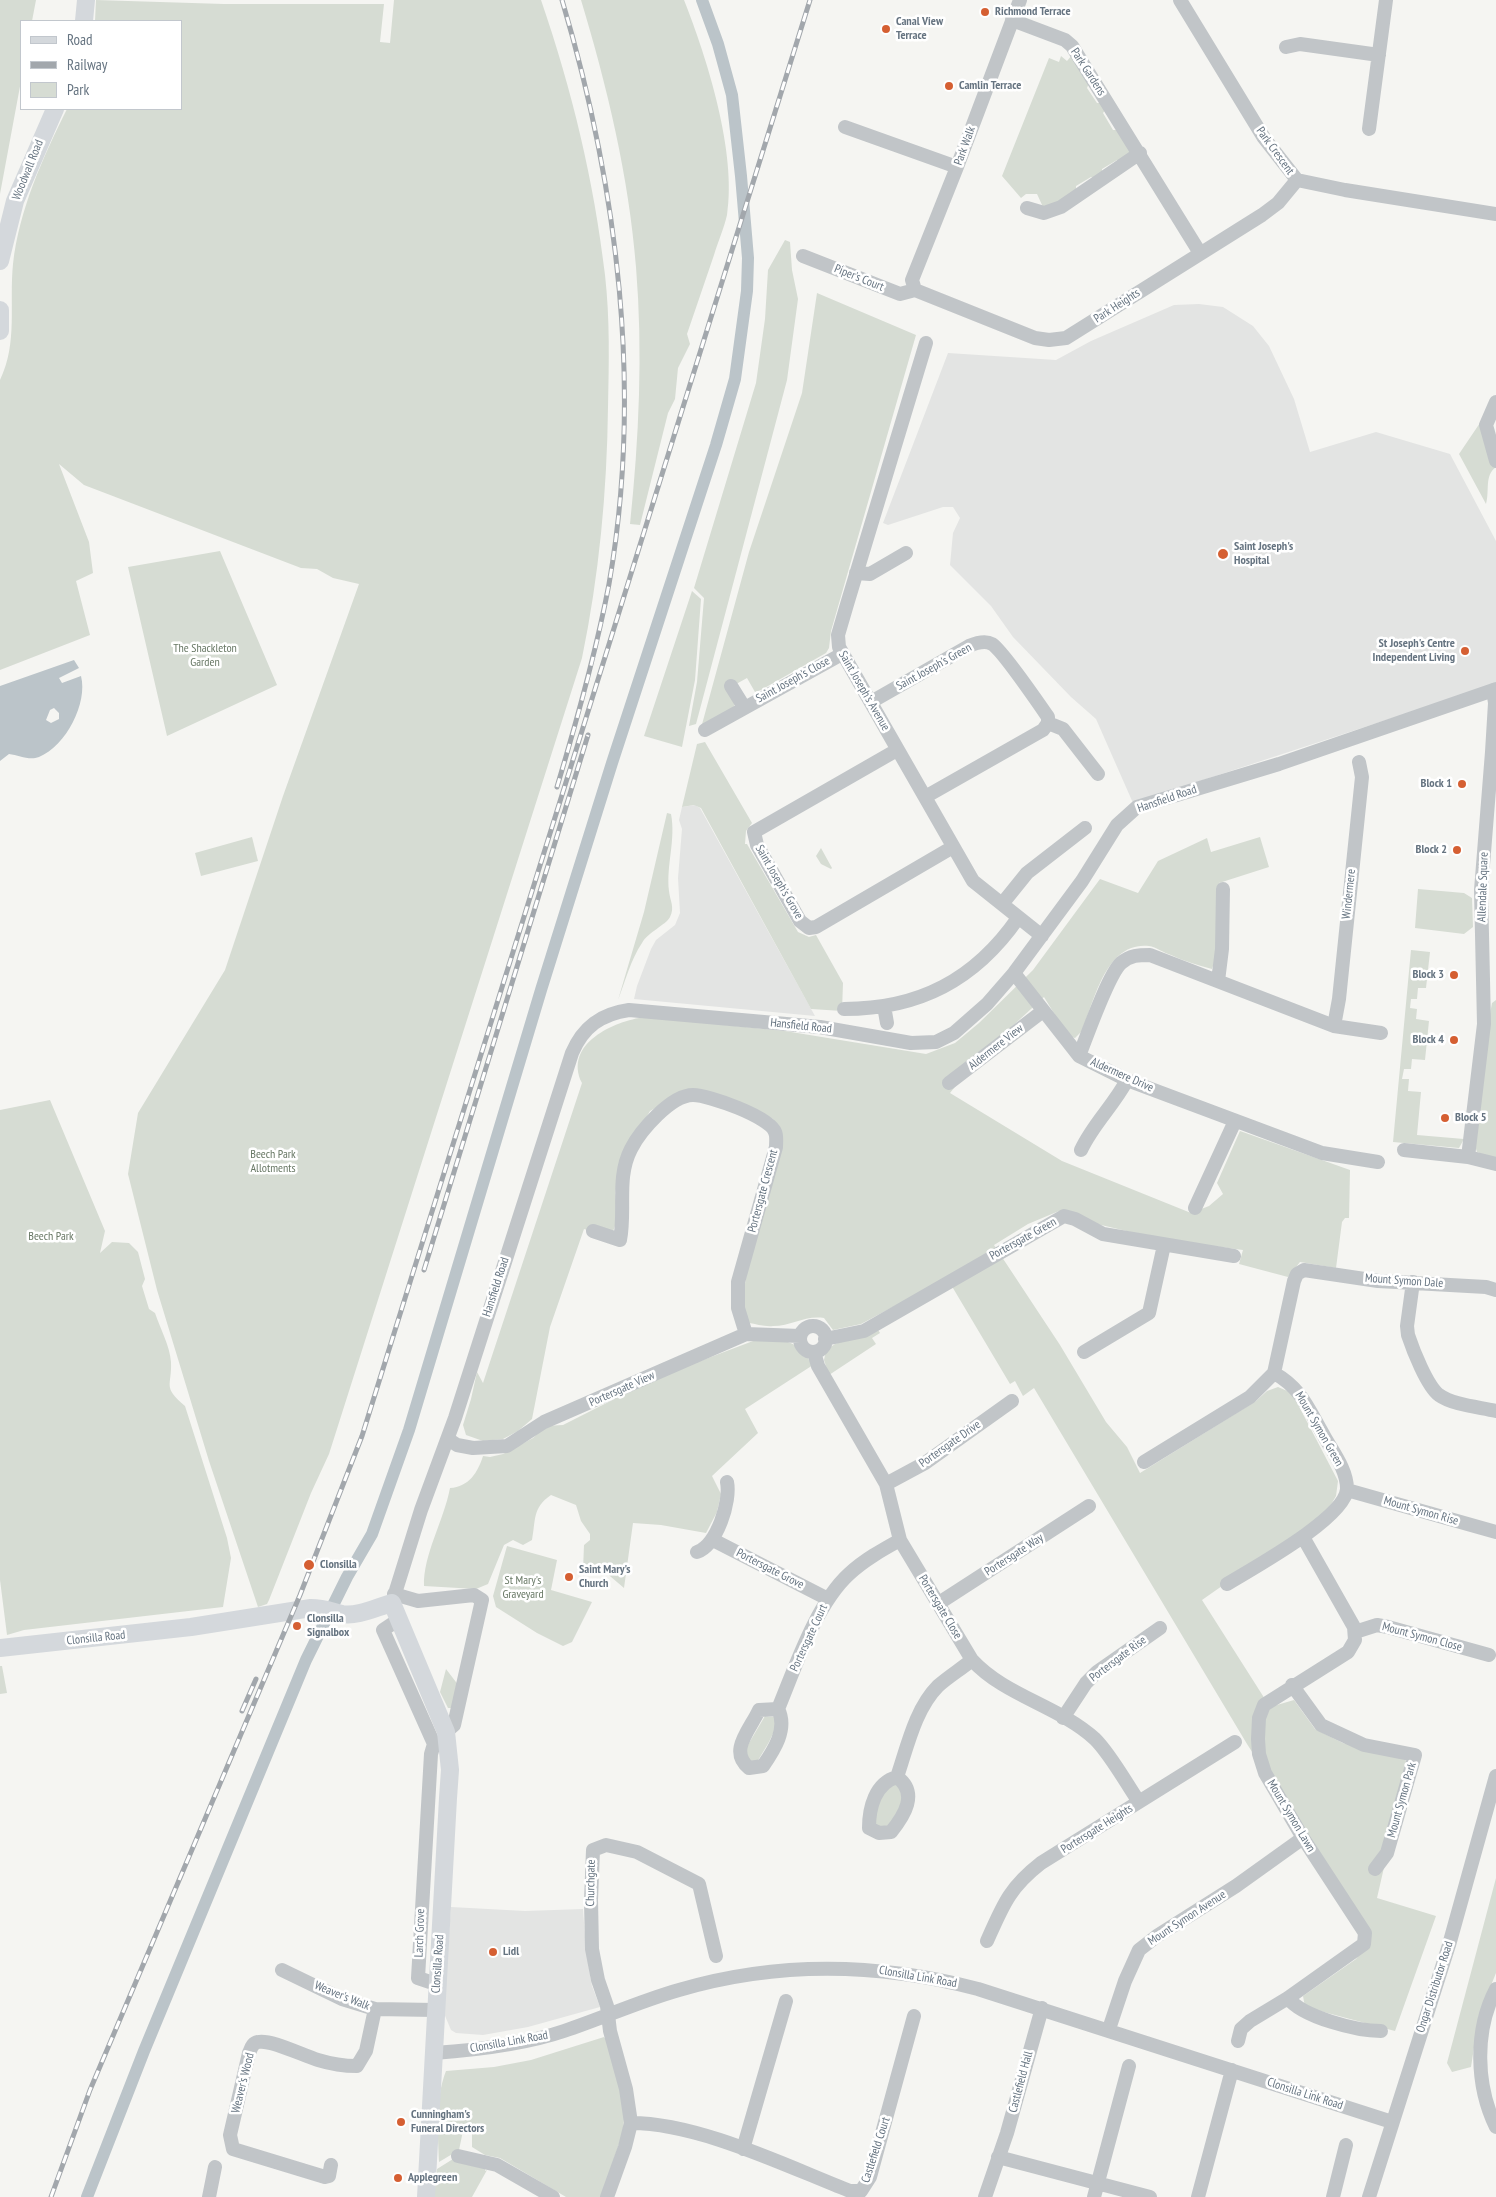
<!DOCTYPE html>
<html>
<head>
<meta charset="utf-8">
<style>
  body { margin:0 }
  #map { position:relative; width:1496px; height:2197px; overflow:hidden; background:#f5f5f2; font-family:"PT Sans Narrow",sans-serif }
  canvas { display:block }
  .legend { position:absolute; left:20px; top:20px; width:162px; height:90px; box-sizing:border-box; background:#fff; border:1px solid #c2c7cd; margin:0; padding:6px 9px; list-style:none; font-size:15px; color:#667481 }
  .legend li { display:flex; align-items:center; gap:10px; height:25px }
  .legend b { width:25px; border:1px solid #c2c7cd }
</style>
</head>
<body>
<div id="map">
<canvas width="1496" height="2197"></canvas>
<ul class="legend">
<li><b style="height:6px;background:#d4d8dc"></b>Road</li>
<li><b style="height:6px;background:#a2a7ac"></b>Railway</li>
<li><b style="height:14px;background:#d6dcd3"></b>Park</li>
</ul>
</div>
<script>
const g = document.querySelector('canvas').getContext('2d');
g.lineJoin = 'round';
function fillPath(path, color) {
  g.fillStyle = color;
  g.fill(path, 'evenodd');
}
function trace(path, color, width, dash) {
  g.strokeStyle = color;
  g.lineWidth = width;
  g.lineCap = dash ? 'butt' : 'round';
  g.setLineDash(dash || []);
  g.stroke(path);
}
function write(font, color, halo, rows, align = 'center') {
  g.font = font + ' "PT Sans Narrow",sans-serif';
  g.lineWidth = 5;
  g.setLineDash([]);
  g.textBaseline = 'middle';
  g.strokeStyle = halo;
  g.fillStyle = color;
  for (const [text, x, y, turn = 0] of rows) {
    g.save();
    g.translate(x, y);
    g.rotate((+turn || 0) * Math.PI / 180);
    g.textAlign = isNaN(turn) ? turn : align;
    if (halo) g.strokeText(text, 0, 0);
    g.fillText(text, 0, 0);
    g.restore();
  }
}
fillPath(new Path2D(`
  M 1199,304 L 1223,307 L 1253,326 L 1269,346 L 1294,399 L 1310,452 L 1376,432 L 1450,454 L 1496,541 L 1496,684 L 1133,803 L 1096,719 L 1071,697 L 1013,637 L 991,606 L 950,565 L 953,533 L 960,518 L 953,507 L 943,507 L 888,525 L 883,523 L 948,353 L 1056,360 L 1091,341 L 1174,305 Z
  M 695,805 L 700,808 L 815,1016 L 634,999 L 637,986 L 651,949 L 656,940 L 675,925 L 680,913 L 678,878 L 682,829 L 679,820 L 682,807 Z
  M 451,1907 L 525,1911 L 583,1909 L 586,1950 L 592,1986 L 600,2007 L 528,2027 L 483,2035 L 456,2033 L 451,2030 L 443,2011 Z`), '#e3e4e3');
fillPath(new Path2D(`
  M 0,0 L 36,0 L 32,21 L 21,21 L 21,81 L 0,194 Z
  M 96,0 L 224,4 L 384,4 L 380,42 L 390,43 L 394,0 L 541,0 C 572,90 594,181 605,275 C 610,319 609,363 608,407 C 607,492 599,576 582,658 L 329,1454 L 311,1493 L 269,1600 L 267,1604 L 258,1607 L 209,1461 L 157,1290 L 128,1174 L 138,1113 L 225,970 L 283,796 L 359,584 L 333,578 L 317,569 L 301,568 L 84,485 L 59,464 L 89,542 L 93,573 L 76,581 L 90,635 L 0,670 L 0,380 C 18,343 9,304 13,264 C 19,210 43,157 67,109 L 181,109 L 181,21 L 95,21 Z
  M 581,0 L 684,0 C 707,58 737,153 727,215 C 724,228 718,242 714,255 C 705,281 696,308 687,334 L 690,344 L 678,368 L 675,399 L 668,413 L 640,525 L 630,524 C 639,439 643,352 636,267 C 629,177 607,86 581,0 Z
  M 1072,55 L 1089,83 L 1087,88 L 1097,103 L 1101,103 L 1106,109 L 1103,113 L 1113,130 L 1118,130 L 1131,152 L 1122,161 L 1117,160 L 1102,169 L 1102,175 L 1096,179 L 1091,177 L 1076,186 L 1076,191 L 1047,208 L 1043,207 L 1037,194 L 1026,194 L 1021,198 L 1002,176 L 1049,58 L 1059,62 L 1061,56 L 1067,61 Z
  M 785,240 L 790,242 L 792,270 L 798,299 L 787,380 L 700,709 L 696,724 L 689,726 L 697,682 L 704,598 L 694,588 L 756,383 L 765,319 L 768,270 Z
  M 817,293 L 916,335 L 831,631 L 829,648 L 826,653 L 761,690 L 755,692 L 747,678 L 729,688 L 735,704 L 732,710 L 701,728 L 749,552 L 802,393 Z
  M 1486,414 L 1496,467 C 1484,476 1490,490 1486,504 L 1459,454 Z
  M 220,551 L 277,685 L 167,736 L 128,567 Z
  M 692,591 L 701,599 L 695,680 L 682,747 L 644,736 Z
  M 705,742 L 752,823 L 746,831 L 745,844 L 747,844 L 798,932 L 809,937 L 816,935 L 843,983 L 842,1011 L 811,1009 L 701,808 L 694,805 L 682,807 L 697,744 Z
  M 667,813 L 671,814 C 676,840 666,865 669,891 C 670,901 675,907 670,917 C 666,925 648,932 642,943 C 631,959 625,982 618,1000 L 644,912 Z
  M 252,837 L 258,861 L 201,876 L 195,853 Z
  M 1260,837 L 1269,867 L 1219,883 C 1222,911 1222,943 1212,969 C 1197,965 1184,961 1171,955 C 1164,953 1156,947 1149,946 C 1106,941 1094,1001 1082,1031 L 1075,1038 L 1068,1036 L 1044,997 L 979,1057 L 950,1093 L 1062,1161 L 1191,1213 L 1209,1206 L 1223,1194 L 1217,1183 L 1240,1131 L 1350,1170 L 1349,1218 L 1345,1218 L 1342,1222 L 1336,1268 L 1300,1262 L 1288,1277 L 1239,1264 L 1243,1250 L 1160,1239 L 1097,1224 L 1059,1211 L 1028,1224 L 994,1245 L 1060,1345 L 1106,1422 L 1127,1447 L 1140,1473 L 1256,1401 L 1267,1391 L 1278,1387 L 1292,1393 L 1338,1481 L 1336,1496 L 1326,1513 L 1202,1600 L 1270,1707 L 1294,1700 L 1315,1729 L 1343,1743 L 1405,1757 L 1407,1767 L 1377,1898 L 1436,1916 L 1395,2031 L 1305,2007 L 1303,1996 L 1356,1959 L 1368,1942 L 1366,1929 L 1247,1744 L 1034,1388 L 1023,1396 L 1015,1381 L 1010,1384 L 947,1278 L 861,1324 L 833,1330 L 824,1318 C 805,1315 792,1326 773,1326 C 765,1327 756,1324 749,1323 L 742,1300 L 751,1250 L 781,1131 L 773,1119 L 749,1108 L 677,1096 L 650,1111 L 623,1159 L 615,1193 L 618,1218 L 612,1234 L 597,1233 L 584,1229 L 550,1327 L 532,1419 L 518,1431 L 503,1439 L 483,1441 L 466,1435 L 463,1425 L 471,1399 L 477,1372 L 483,1383 L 582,1083 C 563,1044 614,1021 645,1017 L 785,1031 L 926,1054 L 955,1043 L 979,1023 L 1033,970 L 1100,879 L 1138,893 L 1158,861 L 1207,838 L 1211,852 Z
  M 821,848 L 832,868 L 831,869 L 821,864 L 816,856 Z
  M 1418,889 L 1464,893 L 1472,898 L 1473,927 L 1464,934 L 1415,928 Z
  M 1411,950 L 1430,952 L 1426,988 L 1418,988 L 1417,999 L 1411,999 L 1410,1008 L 1417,1009 L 1416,1019 L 1429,1021 L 1425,1060 L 1412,1059 L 1411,1069 L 1404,1069 L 1402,1079 L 1409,1079 L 1408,1091 L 1421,1092 L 1417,1135 L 1464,1139 L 1459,1148 L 1393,1142 Z
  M 1496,1000 L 1496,1160 L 1477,1152 L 1475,1146 L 1490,1014 L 1492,1003 Z
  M 50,1100 L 105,1231 L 100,1253 L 112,1242 L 129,1243 L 138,1252 L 145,1279 L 142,1286 L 149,1309 L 155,1313 C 160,1328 170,1346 171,1362 C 172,1387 162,1386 185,1406 L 227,1538 L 231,1558 L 223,1607 L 24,1630 L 7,1635 L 0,1580 L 0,1110 Z
  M 877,1328 L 880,1333 L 872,1338 L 876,1344 L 829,1375 L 824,1360 L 826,1350 L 835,1344 Z
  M 761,1338 C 790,1341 795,1340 813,1365 L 745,1409 L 758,1433 L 712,1476 L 721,1494 L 717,1512 L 706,1533 L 661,1525 L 633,1523 L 624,1588 L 604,1571 L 583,1570 L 584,1545 L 590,1540 L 590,1534 L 581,1521 L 576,1505 L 551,1495 C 532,1508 536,1520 532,1540 L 523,1545 L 513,1540 L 504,1545 L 488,1584 L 476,1589 L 424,1586 C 423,1555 444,1520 450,1488 C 469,1487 478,1472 483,1456 L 490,1457 L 503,1454 L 533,1438 L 545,1426 L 563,1425 L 658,1377 Z
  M 507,1546 L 557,1560 L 551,1590 L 592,1602 L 572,1642 L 563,1646 L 537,1633 L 496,1607 L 493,1596 Z
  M 0,1666 L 2,1666 L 7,1693 L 0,1694 Z
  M 446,1669 L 459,1686 L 452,1708 L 448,1708 L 440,1692 Z
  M 765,1716 L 774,1717 L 778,1723 L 769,1742 L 757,1762 L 747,1764 L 746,1748 Z
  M 888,1780 L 909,1791 L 885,1833 L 869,1817 Z
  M 1496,1878 L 1496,1973 L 1479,2015 L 1471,2067 L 1452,2072 L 1447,2063 Z
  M 604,2037 L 611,2046 L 625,2106 L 623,2132 L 601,2197 L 566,2197 L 500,2158 L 485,2155 L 472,2147 L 472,2134 L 463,2131 L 459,2150 L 439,2162 C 438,2132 435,2099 446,2071 L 494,2067 L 531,2060 Z
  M 453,2159 L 486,2165 L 485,2171 L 487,2170 L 472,2197 L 434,2197 L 437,2169 Z`), '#d6dcd3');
fillPath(new Path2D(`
  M 74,660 L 79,668 L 59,678 L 62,683 L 81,676 C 88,703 66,746 39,757 C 29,761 19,755 9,754 L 0,761 L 0,686 ZM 54,708 L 59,713 L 59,719 L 51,723 L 46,720 L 50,710 Z`), '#bbc4c9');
trace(new Path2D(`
  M 87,2197 L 144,2051 L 306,1660 L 347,1577 L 372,1534 L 409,1430 L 541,990 L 612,763 L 716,445 L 735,379 L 747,291 L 748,258 L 741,176 L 732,95 L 718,44 L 702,0`), '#bbc4c9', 12);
trace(new Path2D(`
  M 1180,0 L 1264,138 L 1297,180 L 1345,190 L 1496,214
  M 1012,20 L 1065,40 L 1072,46 L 1200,253
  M 1286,47 L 1300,44 L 1379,55
  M 845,127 L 957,167
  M 1369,129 L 1386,0
  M 1027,208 L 1044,213 L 1061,207 L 1140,153
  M 803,256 L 900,294 L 915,290
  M 915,290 L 1035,338 L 1049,340 L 1066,338 L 1262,215 L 1278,203 L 1297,180
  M 915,290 L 912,280 L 957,167 L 1020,0
  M 926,343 L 848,601 L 838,635 L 839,647 L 973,881 L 1042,936
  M 1496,402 L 1486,425 L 1496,461
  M 856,573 L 870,574 L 906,553
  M 731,686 L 744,707
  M 871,702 L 969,646 C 976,643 985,640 992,644 C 1002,650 1039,704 1048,717 L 1048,723
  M 1048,723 L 1063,729 L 1098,774
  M 705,730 L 842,654
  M 897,750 L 754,832 L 757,845 L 800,921 L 809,928 L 816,927 L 953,847
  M 925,797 L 1043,730 L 1048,723
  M 1002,904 L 1027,873 L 1085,828
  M 1014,973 L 1079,1056 L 1127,1080 L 1322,1153 L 1378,1162
  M 1218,981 L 1222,949 L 1223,889
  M 884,1006 L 887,1023
  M 844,1009 C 919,1009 975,980 1018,918
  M 1334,1026 L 1339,999 L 1362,777 L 1359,762
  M 1079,1056 C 1087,1036 1108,975 1121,963 C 1130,955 1139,955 1150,955 L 1334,1026 L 1381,1033
  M 949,1083 L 1043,1011
  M 1081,1150 C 1093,1124 1114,1105 1127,1080
  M 1404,1150 L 1468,1157 L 1496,1164
  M 1468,1157 L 1484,1024 L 1481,890 L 1492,752 L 1495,703 L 1493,690
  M 1195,1208 L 1235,1121
  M 593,1231 L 620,1240 C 626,1210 616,1178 631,1149 C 640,1131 671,1095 693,1095 C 709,1095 770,1117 775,1132 C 777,1136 776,1143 776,1147 L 738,1282 L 738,1308 L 746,1334
  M 1413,1282 L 1407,1326 L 1408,1335 C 1413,1350 1427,1386 1439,1395 C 1453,1405 1479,1407 1496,1411
  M800 1339a13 13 0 1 1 26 0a13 13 0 1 1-26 0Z
  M 825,1339 L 864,1331 L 1064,1216 L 1075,1219 L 1103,1234 L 1234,1256
  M 814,1352 L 818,1366 L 886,1484 L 900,1540 L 972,1660 C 1005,1696 1059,1706 1095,1739 C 1111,1755 1126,1783 1139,1802
  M 1084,1352 L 1149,1313 L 1164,1245
  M 448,1439 L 457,1445 L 473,1448 L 507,1446 L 544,1422 L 746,1334 L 800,1336
  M 1144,1462 L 1250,1397 L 1274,1373 L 1294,1281 L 1297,1274 L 1304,1270 L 1378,1281 L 1486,1287 L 1496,1290
  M 886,1484 L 925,1463 L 1012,1401
  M 1347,1490 L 1496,1532
  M 713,1540 L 828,1599
  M 697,1552 C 717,1545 731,1501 727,1482
  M 1227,1584 C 1253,1568 1345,1518 1347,1489 C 1347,1469 1332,1451 1323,1434 C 1308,1408 1301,1388 1274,1373
  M 394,1594 L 418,1601 L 474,1595 L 482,1600 L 454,1725 L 446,1732
  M 392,1603 L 421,1510 L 455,1418 L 572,1053 C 583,1027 601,1014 629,1010 L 820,1027 L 911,1043 L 936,1042 L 954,1033 L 987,1004 L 1014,973 L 1082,881 L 1117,825 L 1137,807 L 1279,764 L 1496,689
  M 939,1603 L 1089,1506
  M 398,1620 L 383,1630 L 434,1744 L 431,1754 L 418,1978 L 436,1984
  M 1355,1632 L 1377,1625 L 1388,1627 L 1489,1655
  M 1292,1685 L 1321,1725 L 1364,1745 L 1415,1755 L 1387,1853 L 1375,1869
  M 778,1709 L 759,1710 C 750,1730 728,1751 749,1768 L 763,1766 C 774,1750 788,1729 778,1709 C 795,1668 816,1604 849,1574 C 864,1560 882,1550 900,1540
  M 1063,1718 L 1086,1683 L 1097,1672 L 1160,1628
  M 897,1777 C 919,1793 904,1816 891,1832 L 879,1833 L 869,1828 C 869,1808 875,1783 897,1777 Z
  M 897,1777 C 907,1748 915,1709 938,1686 C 948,1677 961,1669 972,1660
  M 987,1941 C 1003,1905 1009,1888 1041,1863 L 1235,1742
  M 282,1970 L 342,1999 L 375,2009 L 435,2010
  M 1496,1989 C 1474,2031 1476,2086 1496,2127
  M 1288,1998 C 1302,2017 1357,2031 1381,2031
  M 1109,2029 L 1125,1981 L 1139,1950 L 1157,1936 L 1236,1886 L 1303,1838
  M 1238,2041 L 1241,2029 L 1250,2021 L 1288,1998 L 1364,1944 L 1365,1933 L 1303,1838 L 1265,1773 L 1259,1754 L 1258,1739 L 1259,1718 L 1264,1705 L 1348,1652 L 1355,1640 L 1354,1627 L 1303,1537
  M 434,2053 C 477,2050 523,2045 564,2031 C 603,2018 640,2001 679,1990 C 778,1961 879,1963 978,1989 L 1392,2122
  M 631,2123 C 699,2123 786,2166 850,2191 L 861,2191 L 870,2177 L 914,2016
  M 743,2149 L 786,2001
  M 458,2156 L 497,2165 L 553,2197
  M 998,2157 L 1150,2197
  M 331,2165 L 329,2176 L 325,2177 L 233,2149 L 230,2135 L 249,2053 C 251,2049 252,2043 258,2042 C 271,2039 304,2056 318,2060 C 331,2064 343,2066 357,2066 L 366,2051 L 375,2009
  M 209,2197 L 215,2167
  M 607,2197 L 625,2147 L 631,2123 L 626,2089 L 610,2031 L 607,2006 L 598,1980 L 592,1949 L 591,1900 L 593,1850 L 606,1845 L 637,1852 L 699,1884 L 716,1956
  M 985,2197 L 1007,2133 L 1042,2008
  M 1094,2197 L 1129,2066
  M 1198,2197 L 1232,2070
  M 1333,2197 L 1346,2145
  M 1369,2197 L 1449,1945 L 1496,1776`), '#c1c5c8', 14);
trace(new Path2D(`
  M 84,21 L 86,0
  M 0,261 L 15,201 L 55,109
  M 0,310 L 0,331
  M 0,1648 L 191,1627 L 311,1608 C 323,1608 330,1611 342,1614 C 357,1617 377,1607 392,1603 L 446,1732 L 450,1770 L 448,1798 L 426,2197`), '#d4d8dc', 18);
const rail = new Path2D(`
  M 557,787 C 577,720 596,653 609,584 C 643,390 618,188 562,0
  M 424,1270 L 588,735
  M 242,1711 L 256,1679
  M 51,2197 L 90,2090 L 300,1595 L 362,1436 L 810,0`);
trace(rail, '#a2a7ac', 5);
trace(rail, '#fff', 3, [9]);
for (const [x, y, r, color] of [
  [985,12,5,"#d55f32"],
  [886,29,5,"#d55f32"],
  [949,86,5,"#d55f32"],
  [1223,554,6,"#d55f32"],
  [1465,651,5,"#d55f32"],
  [1462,784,5,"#d55f32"],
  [1457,850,5,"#d55f32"],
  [1454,975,5,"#d55f32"],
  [1454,1040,5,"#d55f32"],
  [1445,1118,5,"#d55f32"],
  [309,1565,6,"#d55f32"],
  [569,1577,5,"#d55f32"],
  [297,1626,5,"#d55f32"],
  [493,1952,5,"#d55f32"],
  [401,2122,5,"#d55f32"],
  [398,2178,5,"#d55f32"]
]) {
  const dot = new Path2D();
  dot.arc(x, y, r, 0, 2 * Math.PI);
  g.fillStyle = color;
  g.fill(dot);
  trace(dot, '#fff', 2);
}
write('bold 12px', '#667481', '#fff', [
  ["Richmond Terrace",995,12],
  ["Canal View",896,22],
  ["Terrace",896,36],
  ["Camlin Terrace",959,86],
  ["Saint Joseph's",1234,547],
  ["Hospital",1234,561],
  ["St Joseph's Centre",1455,644,"right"],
  ["Independent Living",1455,658,"right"],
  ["Block 1",1452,784,"right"],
  ["Block 2",1447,850,"right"],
  ["Block 3",1444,975,"right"],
  ["Block 4",1444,1040,"right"],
  ["Block 5",1455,1118],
  ["Clonsilla",320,1565],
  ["Saint Mary's",579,1570],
  ["Church",579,1584],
  ["Clonsilla",307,1619],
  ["Signalbox",307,1633],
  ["Lidl",503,1952],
  ["Cunningham's",411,2115],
  ["Funeral Directors",411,2129],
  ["Applegreen",408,2178]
], 'left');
write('12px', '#667481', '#fff', [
  ["Park Gardens",1088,72,57],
  ["Park Walk",965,146,-70],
  ["Park Crescent",1275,151,54],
  ["Woodwall Road",28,170,-68],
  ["Piper's Court",859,278,22],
  ["Park Heights",1117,306,-33],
  ["Saint Joseph's Green",934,667,-29],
  ["Saint Joseph's Close",793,680,-29],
  ["Saint Joseph's Avenue",864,691,60],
  ["Hansfield Road",1167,799,-19],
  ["Saint Joseph's Grove",779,882,60],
  ["Allendale Square",1483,887,-88],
  ["Windermere",1349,894,-84],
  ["Hansfield Road",801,1026,6],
  ["Aldermere View",996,1047,-38],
  ["Aldermere Drive",1122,1075,24],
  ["Portersgate Crescent",763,1191,-75],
  ["Portersgate Green",1023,1239,-29],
  ["Mount Symon Dale",1404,1281,4],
  ["Hansfield Road",496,1287,-72],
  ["Portersgate View",622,1389,-24],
  ["Mount Symon Green",1319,1429,60],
  ["Portersgate Drive",950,1444,-35],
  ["Mount Symon Rise",1421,1511,16],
  ["Portersgate Way",1014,1555,-33],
  ["Portersgate Grove",770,1569,27],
  ["Portersgate Close",940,1607,59],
  ["Mount Symon Close",1422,1637,15],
  ["Clonsilla Road",96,1638,-6],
  ["Portersgate Court",809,1638,-65],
  ["Portersgate Rise",1118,1659,-37],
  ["Mount Symon Park",1402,1800,-74],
  ["Mount Symon Lawn",1291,1816,59],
  ["Portersgate Heights",1097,1829,-32],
  ["Churchgate",591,1883,-89],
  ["Mount Symon Avenue",1187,1918,-33],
  ["Larch Grove",420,1933,-88],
  ["Clonsilla Road",438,1964,-86],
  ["Clonsilla Link Road",918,1977,10],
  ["Ongar Distributor Road",1435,1987,-72],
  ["Weaver's Walk",342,1996,22],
  ["Clonsilla Link Road",509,2042,-10],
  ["Castlefield Hall",1021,2082,-75],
  ["Weaver's Wood",243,2083,-76],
  ["Clonsilla Link Road",1305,2094,18],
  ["Castlefield Court",876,2150,-72]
]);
write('12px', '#687865', '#fff', [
  ["The Shackleton",205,649],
  ["Garden",205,663],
  ["Beech Park",273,1155],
  ["Allotments",273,1169],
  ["Beech Park",51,1237],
  ["St Mary's",523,1581],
  ["Graveyard",523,1595]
]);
</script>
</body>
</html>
